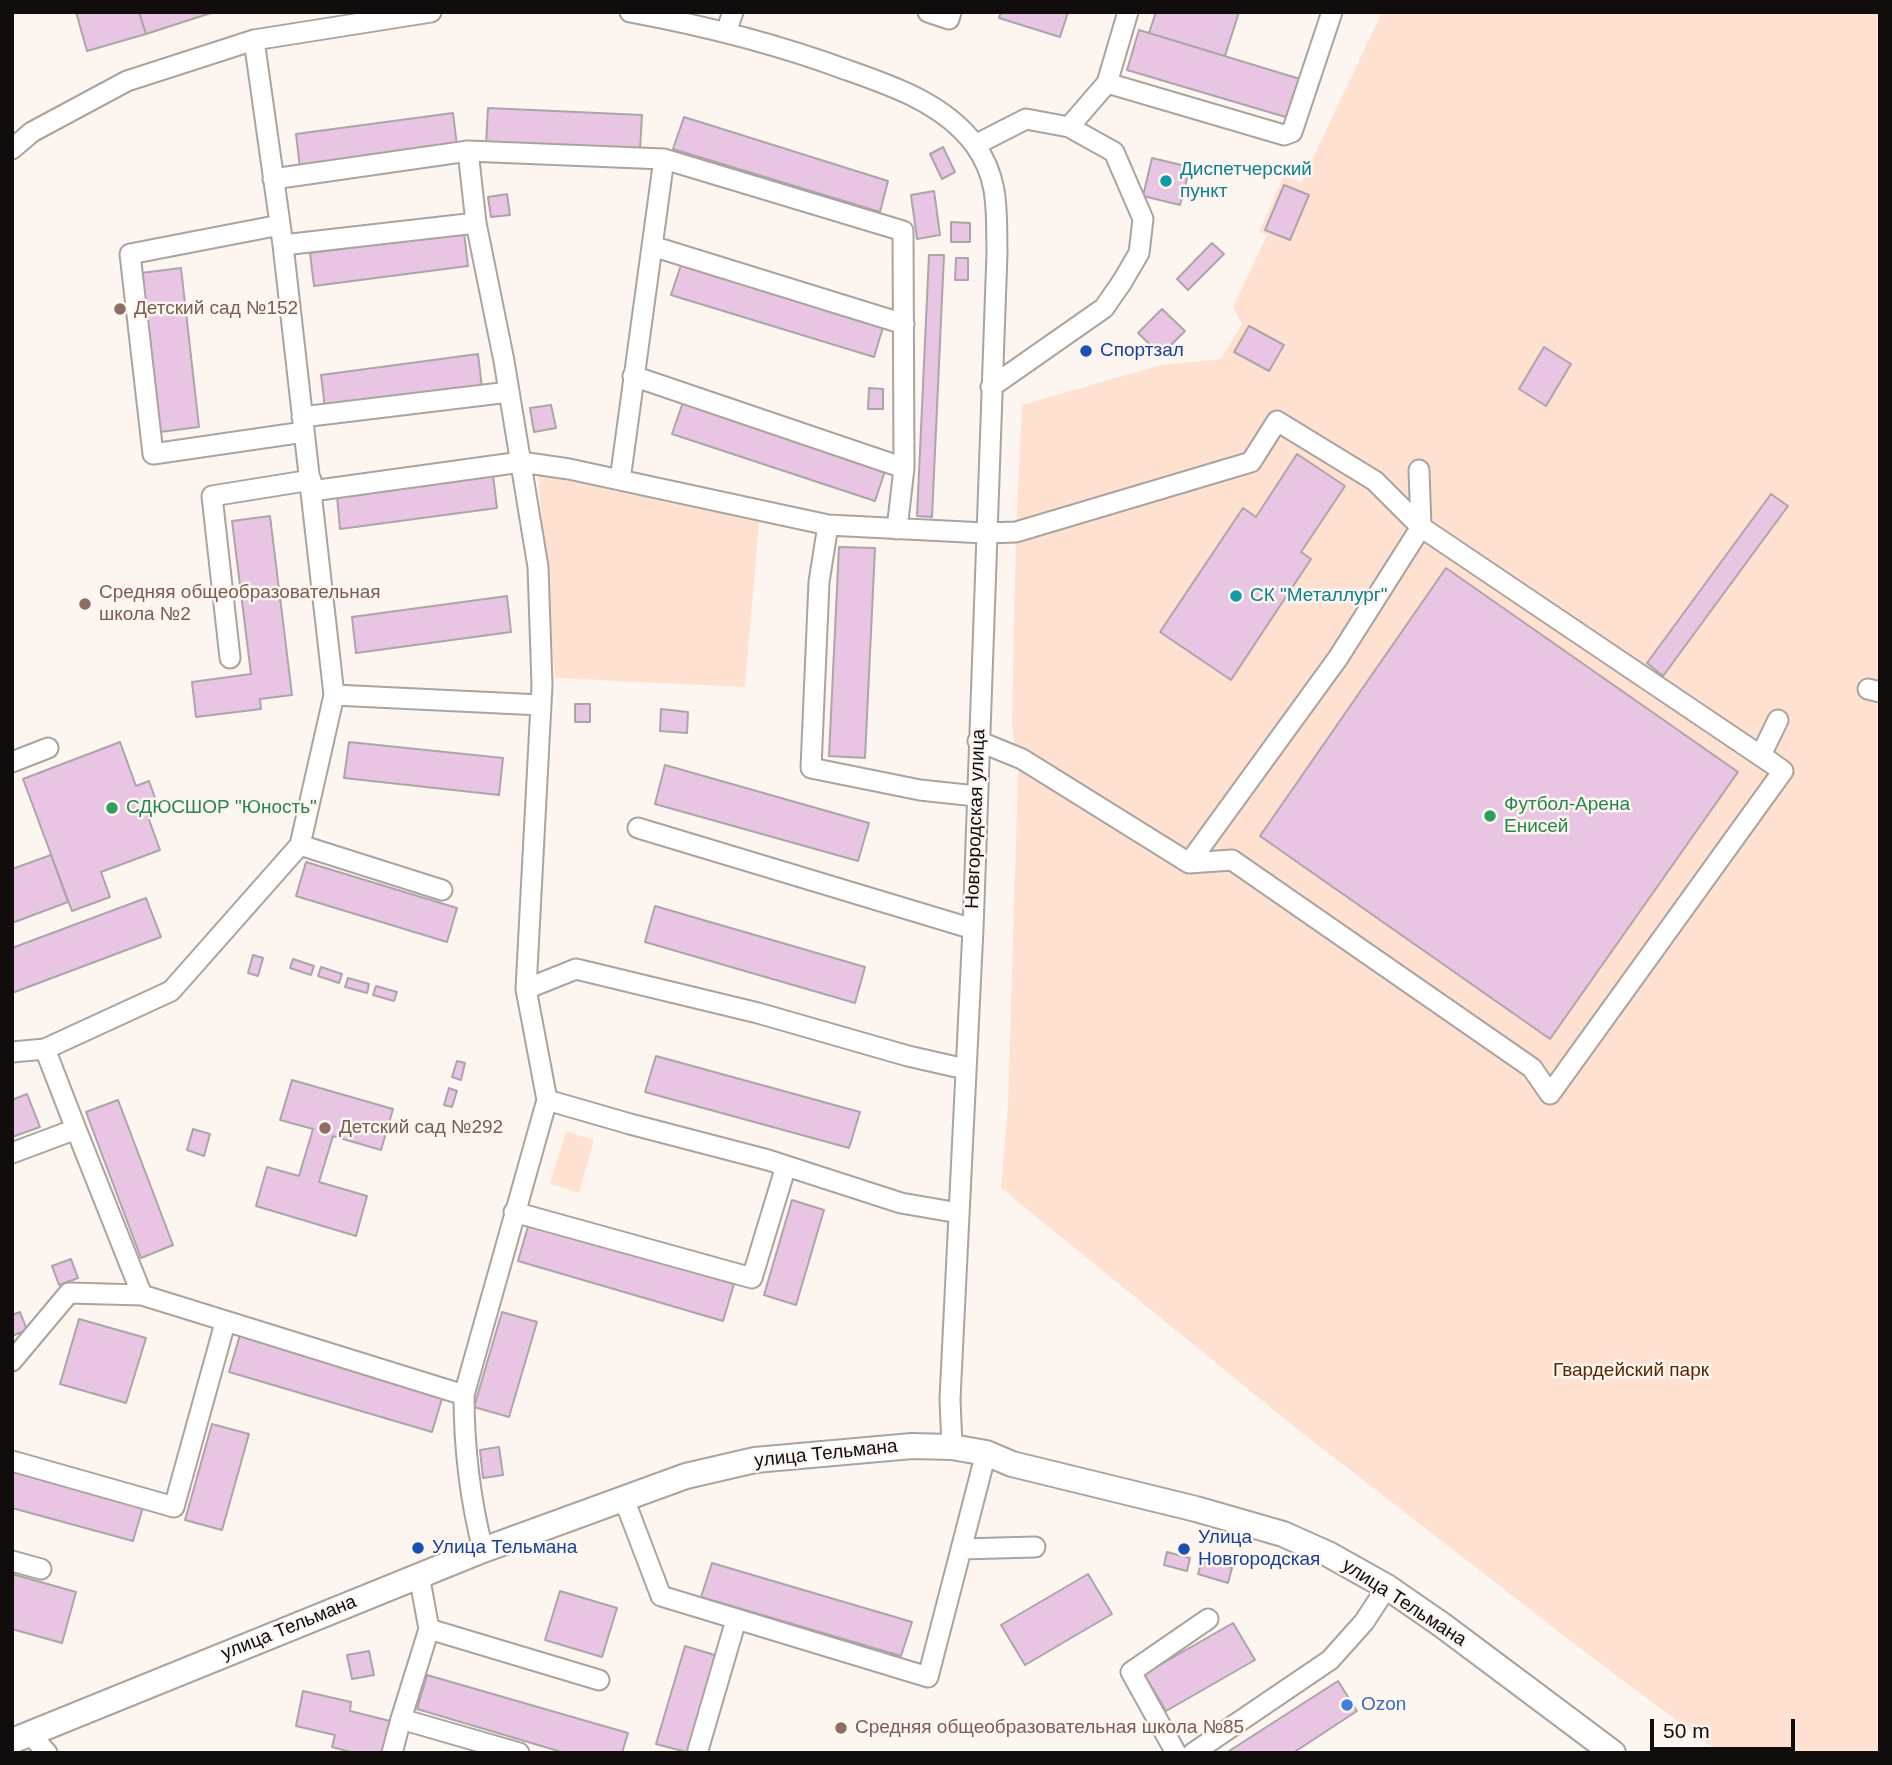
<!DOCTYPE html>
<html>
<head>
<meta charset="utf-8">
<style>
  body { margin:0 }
  #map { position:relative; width:1892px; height:1765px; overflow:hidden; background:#fdf5f0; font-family:Arial,sans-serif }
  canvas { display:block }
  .frame { position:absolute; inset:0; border:14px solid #100d0c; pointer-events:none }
  .scale { position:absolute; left:1650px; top:1719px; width:145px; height:32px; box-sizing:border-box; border:4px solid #100d0c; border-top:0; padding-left:9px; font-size:21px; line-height:24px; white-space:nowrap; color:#100d0c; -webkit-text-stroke:5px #fdf5f0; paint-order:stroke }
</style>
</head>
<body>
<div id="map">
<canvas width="1892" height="1765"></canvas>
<div class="frame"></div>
<div class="scale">50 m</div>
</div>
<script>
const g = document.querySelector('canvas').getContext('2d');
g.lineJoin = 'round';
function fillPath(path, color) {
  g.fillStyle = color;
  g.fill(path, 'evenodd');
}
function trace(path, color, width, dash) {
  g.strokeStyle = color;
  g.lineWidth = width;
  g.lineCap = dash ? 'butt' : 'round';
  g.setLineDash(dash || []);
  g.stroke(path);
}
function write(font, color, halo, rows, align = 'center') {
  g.font = font + ' Arial,sans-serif';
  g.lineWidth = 5;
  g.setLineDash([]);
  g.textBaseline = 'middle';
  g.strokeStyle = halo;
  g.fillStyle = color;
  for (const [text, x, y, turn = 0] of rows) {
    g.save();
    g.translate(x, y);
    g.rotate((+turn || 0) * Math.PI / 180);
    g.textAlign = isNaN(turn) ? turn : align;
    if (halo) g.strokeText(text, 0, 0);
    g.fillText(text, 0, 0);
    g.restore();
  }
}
fillPath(new Path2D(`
  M 1382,12 L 1880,12 L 1880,1753 L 1720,1753 L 1585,1652 L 1296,1428 L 1001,1188 L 1008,1105 L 1018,771 L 1012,724 L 1016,532 L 1022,405 L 1161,365 L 1221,359 L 1242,324 L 1233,307 L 1267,235 L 1259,232 L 1284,176 L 1301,183 Z
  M 538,474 L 759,522 L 745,687 L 555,678 Z
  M 566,1131 L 594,1140 L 579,1193 L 550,1184 Z`), '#ffe1d1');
const building = new Path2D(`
  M 76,12 L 139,12 L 146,34 L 87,51 Z
  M 139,12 L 214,12 L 146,34 Z
  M 1001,12 L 1068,12 L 1060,37 L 999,18 Z
  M 1156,12 L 1239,12 L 1225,56 L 1149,33 Z
  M 1139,30 L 1300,79 L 1289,118 L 1127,70 Z
  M 488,108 L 642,115 L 640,150 L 486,144 Z
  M 453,113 L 457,146 L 300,168 L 296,134 Z
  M 684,117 L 888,181 L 880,212 L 673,149 Z
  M 943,147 L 955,172 L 942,179 L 930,154 Z
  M 1152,158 L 1190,167 L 1180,205 L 1143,196 Z
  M 1284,185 L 1309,195 L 1290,240 L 1265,230 Z
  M 934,191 L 940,235 L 917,239 L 911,195 Z
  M 507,194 L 510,215 L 491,217 L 488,197 Z
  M 951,222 L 970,223 L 970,242 L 951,242 Z
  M 464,233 L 468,266 L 314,286 L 310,253 Z
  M 1212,243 L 1224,254 L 1188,290 L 1177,279 Z
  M 929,255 L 944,255 L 932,517 L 917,516 Z
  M 956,258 L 968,258 L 968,280 L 955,280 Z
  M 682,262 L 884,324 L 874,357 L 671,295 Z
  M 181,268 L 199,427 L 160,432 L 141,273 Z
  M 1162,309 L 1185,331 L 1161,355 L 1138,333 Z
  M 1249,326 L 1284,345 L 1269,371 L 1234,352 Z
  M 1544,347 L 1571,364 L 1546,406 L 1519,389 Z
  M 478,354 L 482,388 L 325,408 L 321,375 Z
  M 869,388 L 883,389 L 883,409 L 868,409 Z
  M 683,402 L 886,468 L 875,501 L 672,434 Z
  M 551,405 L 556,428 L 534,432 L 530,408 Z
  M 1297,454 L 1345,486 L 1301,552 L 1311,559 L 1231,680 L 1160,632 L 1243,508 L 1256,517 Z
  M 493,475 L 497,508 L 340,529 L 337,496 Z
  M 1771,494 L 1788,506 L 1663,676 L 1647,663 Z
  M 270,516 L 292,695 L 260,699 L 261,709 L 196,717 L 192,682 L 251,674 L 232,521 Z
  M 839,547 L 875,548 L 865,758 L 829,756 Z
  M 1446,568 L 1738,772 L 1550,1039 L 1260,836 Z
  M 507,596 L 511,632 L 356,653 L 352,617 Z
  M 575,704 L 590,704 L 590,722 L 575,722 Z
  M 661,709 L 688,712 L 687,733 L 660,731 Z
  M 120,742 L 136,786 L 149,781 L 159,809 L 147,814 L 160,850 L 101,872 L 110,897 L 72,911 L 23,779 Z
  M 349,742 L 503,758 L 499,795 L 344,778 Z
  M 665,765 L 869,823 L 858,861 L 655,804 Z
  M 51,855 L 68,902 L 12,923 L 12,869 Z
  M 306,862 L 457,908 L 447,942 L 296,896 Z
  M 146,898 L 161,937 L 12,993 L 12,948 Z
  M 655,906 L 865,967 L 855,1003 L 645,942 Z
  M 253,955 L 263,958 L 258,976 L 248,973 Z
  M 293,959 L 314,966 L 311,975 L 290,968 Z
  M 321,967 L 342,974 L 339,983 L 318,976 Z
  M 348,978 L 369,984 L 367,993 L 345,987 Z
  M 376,986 L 397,992 L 394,1001 L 373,995 Z
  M 656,1056 L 860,1112 L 849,1148 L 645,1092 Z
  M 457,1061 L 465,1063 L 461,1080 L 452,1077 Z
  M 292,1080 L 393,1109 L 381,1150 L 333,1136 L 319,1182 L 367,1196 L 356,1236 L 256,1206 L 267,1167 L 299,1176 L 313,1129 L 280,1120 Z
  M 449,1088 L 457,1091 L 452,1107 L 444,1105 Z
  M 27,1094 L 40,1127 L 12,1137 L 12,1100 Z
  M 118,1100 L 173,1245 L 141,1258 L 86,1112 Z
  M 193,1129 L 210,1134 L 204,1156 L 187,1150 Z
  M 792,1200 L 824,1210 L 796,1305 L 764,1295 Z
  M 529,1223 L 734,1284 L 723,1321 L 518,1261 Z
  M 71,1259 L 78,1278 L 59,1285 L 52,1266 Z
  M 20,1312 L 27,1330 L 12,1336 L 12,1315 Z
  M 502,1312 L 537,1322 L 509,1417 L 474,1407 Z
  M 79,1319 L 146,1338 L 126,1403 L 60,1384 Z
  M 240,1335 L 443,1395 L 432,1432 L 229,1372 Z
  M 212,1424 L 249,1434 L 222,1530 L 185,1520 Z
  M 499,1447 L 503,1475 L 483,1478 L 480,1450 Z
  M 12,1471 L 143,1507 L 133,1541 L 12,1508 Z
  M 1167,1552 L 1190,1558 L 1187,1571 L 1164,1565 Z
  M 1202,1560 L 1232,1568 L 1228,1583 L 1198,1574 Z
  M 712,1563 L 912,1622 L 901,1656 L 701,1597 Z
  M 12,1574 L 76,1592 L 62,1643 L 12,1629 Z
  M 1088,1574 L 1112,1614 L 1025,1665 L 1001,1625 Z
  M 560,1591 L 617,1608 L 602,1657 L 545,1640 Z
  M 1233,1623 L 1255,1660 L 1166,1711 L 1144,1674 Z
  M 685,1646 L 718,1656 L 690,1753 L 656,1744 Z
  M 369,1651 L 374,1675 L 352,1679 L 347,1655 Z
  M 427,1675 L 628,1733 L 622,1753 L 565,1753 L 417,1709 Z
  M 1338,1681 L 1357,1711 L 1293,1753 L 1226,1753 Z
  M 303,1691 L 351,1702 L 350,1711 L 390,1721 L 382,1753 L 354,1753 L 332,1747 L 335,1735 L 296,1726 Z`);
fillPath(building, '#e9c5e4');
trace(building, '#aba5aa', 2);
const minor = new Path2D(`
  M 630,12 C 706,26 774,43 847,70 C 893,86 945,104 975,145 C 1000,180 996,212 997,253 L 973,929 L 950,1399 L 952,1447
  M 928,12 L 949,19 L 951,12
  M 726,32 L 733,12
  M 1107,83 L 1128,12
  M 1069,127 L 1107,83 L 1284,135 L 1292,132 L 1332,12
  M 975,145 L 1026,119 L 1069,127 L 1114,152 L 1143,219 L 1139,253 L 1122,282 L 1104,308 L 991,387
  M 12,149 L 32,132 L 127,81 L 254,40 L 431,12
  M 468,151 L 476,223 L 504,361 L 538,567 L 542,685 L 526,989 L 547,1100 L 464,1395 C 464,1448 470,1499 483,1550
  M 273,179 L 468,151 L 664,159 L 903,231 L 904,468 L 897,529
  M 280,225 L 130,254 L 153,454 L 304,432
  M 283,245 L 476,223
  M 652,246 L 904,324
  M 633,376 L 904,468
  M 302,417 L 509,392
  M 620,480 L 664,159
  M 312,491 L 521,462 L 569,469 L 828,525 L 985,533 L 1016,532 L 1251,462 L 1277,421 L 1375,481 L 1421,527 L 1783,771
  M 828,525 L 819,582 L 811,768 L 920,790 L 976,796
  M 230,658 L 212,496 L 311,480
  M 1868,689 L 1880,692
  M 334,695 L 541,705
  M 978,741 L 1022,759 L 1189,863 L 1232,860 L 1532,1068 L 1550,1094 L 1783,771 L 1761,755 L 1778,720
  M 12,762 L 48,748
  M 638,828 L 973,929
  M 300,845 L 442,890
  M 1189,863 L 1338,658 L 1421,527 L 1419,470
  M 526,989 L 576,969 L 758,1013 L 908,1056 L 965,1069
  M 45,1049 L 76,1129
  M 12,1052 L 45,1049 L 171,991 L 300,845 L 334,695 L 283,245 L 254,40
  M 547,1100 L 630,1124 L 768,1160 L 901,1203 L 959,1213
  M 12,1153 L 76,1129 L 142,1295
  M 514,1212 L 752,1278 L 786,1166
  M 12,1361 L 69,1293 L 142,1295 L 464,1395
  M 12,1461 L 174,1507 L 225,1323
  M 624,1499 L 661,1596 L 928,1677 L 986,1453
  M 961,1549 L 1035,1547
  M 12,1561 L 41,1569
  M 419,1575 L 429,1629 L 401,1719 L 519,1753
  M 429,1629 L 599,1680
  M 30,1734 L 47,1753
  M 698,1750 L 736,1620
  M 392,1753 L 401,1719
  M 1176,1753 L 1131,1672 L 1208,1619
  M 1193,1753 L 1330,1660 L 1364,1622 L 1387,1587`);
const major = new Path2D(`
  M 12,1741 L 483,1550 L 686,1476 L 755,1460 L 912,1446 L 952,1447 L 986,1453 L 1012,1464 L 1196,1509 L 1283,1534 L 1328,1554 L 1387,1587 L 1442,1625 L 1613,1753`);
trace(minor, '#aba39e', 23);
trace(major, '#aba39e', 28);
trace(minor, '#fff', 19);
trace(major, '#fff', 24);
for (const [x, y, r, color] of [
  [1166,181,7,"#0f9aa8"],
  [120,309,7,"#8d6e63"],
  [1086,351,7,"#1a4fb4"],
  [1236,596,7,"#0f9aa8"],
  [85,604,7,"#8d6e63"],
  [112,808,7,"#2e9e5b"],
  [1490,816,7,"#2e9e5b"],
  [325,1128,7,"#8d6e63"],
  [418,1548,7,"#1a4fb4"],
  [1184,1549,7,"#1a4fb4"],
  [1347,1705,7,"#3f7fe0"],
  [841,1728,7,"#8d6e63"]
]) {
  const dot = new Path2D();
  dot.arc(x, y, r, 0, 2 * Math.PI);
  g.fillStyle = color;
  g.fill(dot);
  trace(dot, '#fdf5f0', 2.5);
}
write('19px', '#0d838f', '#fdf5f0', [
  ["Диспетчерский",1180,170],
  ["пункт",1180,192],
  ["СК \"Металлург\"",1250,596]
], 'left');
write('19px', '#785e54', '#fdf5f0', [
  ["Детский сад №152",134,309],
  ["Средняя общеобразовательная",99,593],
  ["школа №2",99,615],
  ["Детский сад №292",339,1128],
  ["Средняя общеобразовательная школа №85",855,1728]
], 'left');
write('19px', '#164399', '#fdf5f0', [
  ["Спортзал",1100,351],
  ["Улица",1198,1538],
  ["Новгородская",1198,1560],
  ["Улица Тельмана",432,1548]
], 'left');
write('19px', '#27864d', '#fdf5f0', [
  ["Футбол-Арена",1504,805],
  ["Енисей",1504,827],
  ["СДЮСШОР \"Юность\"",126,808]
], 'left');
write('19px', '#100d0c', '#fdf5f0', [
  ["Новгородская улица",976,819,-88],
  ["улица Тельмана",826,1454,-6],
  ["улица Тельмана",1404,1603,33],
  ["улица Тельмана",289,1628,-22]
]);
write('19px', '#5a2600', '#fdf5f0', [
  ["Гвардейский парк",1631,1371]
]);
write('19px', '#366cbe', '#fdf5f0', [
  ["Ozon",1361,1705]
], 'left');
</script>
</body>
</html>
